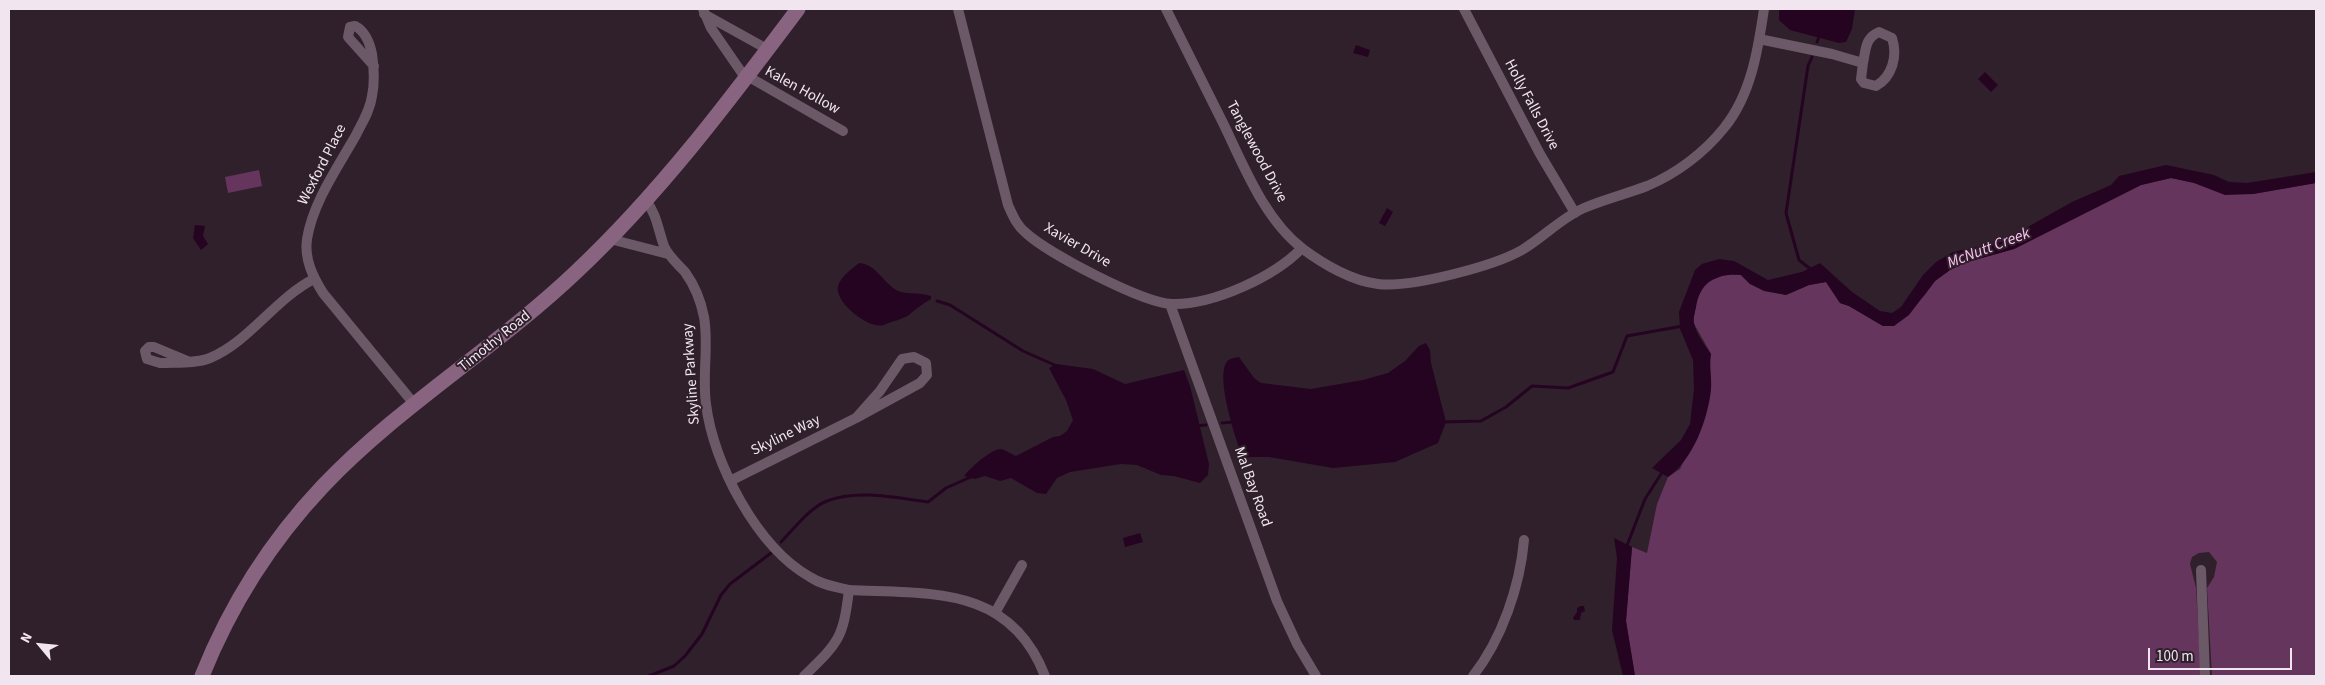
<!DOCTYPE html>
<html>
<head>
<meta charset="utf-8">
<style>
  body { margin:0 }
  #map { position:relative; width:2325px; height:685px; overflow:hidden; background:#2f202c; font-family:"Source Sans 3",sans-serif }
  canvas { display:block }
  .frame { position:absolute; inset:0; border:10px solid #f1e6ef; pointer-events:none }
  .north { position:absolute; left:15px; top:620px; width:50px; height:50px; -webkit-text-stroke:4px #2f202c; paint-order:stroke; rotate:298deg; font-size:14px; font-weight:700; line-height:20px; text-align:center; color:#f1e6ef }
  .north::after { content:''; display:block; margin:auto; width:18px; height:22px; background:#f1e6ef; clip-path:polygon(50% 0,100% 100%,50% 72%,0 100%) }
  .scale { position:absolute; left:2148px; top:648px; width:144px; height:22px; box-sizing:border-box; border:2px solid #f1e6ef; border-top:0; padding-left:6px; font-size:15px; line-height:18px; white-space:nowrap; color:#f1e6ef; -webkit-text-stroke:4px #2f202c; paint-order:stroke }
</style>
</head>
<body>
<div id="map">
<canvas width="2325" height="685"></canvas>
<div class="frame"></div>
<div class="north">N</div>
<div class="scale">100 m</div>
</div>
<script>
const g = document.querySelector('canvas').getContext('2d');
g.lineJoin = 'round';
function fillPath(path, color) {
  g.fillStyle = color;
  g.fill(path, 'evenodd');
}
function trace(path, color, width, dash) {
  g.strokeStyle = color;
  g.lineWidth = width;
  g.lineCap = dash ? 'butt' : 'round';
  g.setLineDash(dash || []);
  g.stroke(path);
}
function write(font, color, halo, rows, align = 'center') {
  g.font = font + ' "Source Sans 3",sans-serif';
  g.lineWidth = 4;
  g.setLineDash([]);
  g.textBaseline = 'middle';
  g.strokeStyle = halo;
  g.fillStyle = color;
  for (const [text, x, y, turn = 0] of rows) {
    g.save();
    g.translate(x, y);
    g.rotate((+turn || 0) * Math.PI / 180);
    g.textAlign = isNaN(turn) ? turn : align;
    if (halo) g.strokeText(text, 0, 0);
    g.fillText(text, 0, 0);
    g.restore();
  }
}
fillPath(new Path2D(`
  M 259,170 L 262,186 L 228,193 L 225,177 Z
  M 2171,178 L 2253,194 L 2316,183 L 2316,676 L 2212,676 L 2207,588 L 2214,577 L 2217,562 L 2209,552 L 2199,553 L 2192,557 L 2190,564 L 2196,588 L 2201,676 L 1635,676 L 1626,621 L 1632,547 L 1647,553 L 1657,504 L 1668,477 L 1680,469 L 1706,410 L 1711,388 L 1709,364 L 1711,354 L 1693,322 L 1697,299 L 1704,285 L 1712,280 L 1727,274 L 1741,275 L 1750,284 L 1786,295 L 1809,285 L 1826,282 L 1840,303 L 1849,306 L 1883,326 L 1924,296 L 1935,281 L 1950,270 L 1964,263 L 2014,249 L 2141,185 Z`), '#65355d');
fillPath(new Path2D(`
  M 1779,9 L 1855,9 L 1852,29 L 1846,42 L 1839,43 L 1790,30 L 1779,20 Z
  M 1356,45 L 1370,50 L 1368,57 L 1353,53 Z
  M 1985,72 L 1998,85 L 1991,92 L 1978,79 Z
  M 2166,165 L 2214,175 L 2229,182 L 2247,183 L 2316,172 L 2316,183 L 2253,194 L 2225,195 L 2194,183 L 2171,178 L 2141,185 L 2014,249 L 1964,263 L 1950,270 L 1935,281 L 1909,315 L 1894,326 L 1883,326 L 1849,306 L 1840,303 L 1826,282 L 1809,285 L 1786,295 L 1764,291 L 1750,284 L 1741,275 C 1716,273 1700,282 1696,307 C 1695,312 1693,318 1694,323 C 1696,334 1705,345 1711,354 C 1709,366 1712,377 1711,389 C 1708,419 1693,460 1668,477 L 1652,468 L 1681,440 L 1690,424 L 1694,389 L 1693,360 L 1680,329 L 1679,312 L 1695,270 L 1702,264 L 1719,259 L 1734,261 L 1768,280 L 1802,272 L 1820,263 L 1852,292 L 1880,311 L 1892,313 L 1901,307 L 1923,275 L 1936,262 L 1953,252 L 2001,242 L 2072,202 L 2111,185 L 2119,176 Z
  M 1387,208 L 1393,212 L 1385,226 L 1379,223 Z
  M 195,225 L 205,226 L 203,236 L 208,244 L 201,250 L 193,238 Z
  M 859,263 C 877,265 882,281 896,290 C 905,295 917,292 927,295 L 931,296 L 931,299 C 922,304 916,309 909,315 C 903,319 890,322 884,325 C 869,330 834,302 838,286 C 841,276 852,269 859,263 Z
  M 1426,343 L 1430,350 L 1431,363 L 1446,422 L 1438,443 L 1395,462 L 1333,468 L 1269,457 L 1242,457 C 1236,439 1216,380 1226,363 C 1229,358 1234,358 1239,357 L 1254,378 L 1261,383 L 1311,389 L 1363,380 L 1388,373 L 1405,361 L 1419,346 Z
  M 1056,364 L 1093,369 L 1125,384 L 1184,370 L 1190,386 L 1209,464 L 1208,475 L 1200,483 L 1174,476 L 1161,475 L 1137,465 L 1121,464 L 1070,472 L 1057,478 L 1046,494 L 1037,493 L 1011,478 L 1000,481 L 985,476 L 975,479 L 964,476 C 970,468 991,449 1001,449 C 1006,450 1011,454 1016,456 L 1053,437 L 1060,436 L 1067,431 L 1073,420 L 1066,400 L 1049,368 Z
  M 1140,533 L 1143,542 L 1125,547 L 1123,538 Z
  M 1614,538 L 1632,547 L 1626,621 L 1635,676 L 1623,676 L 1612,630 L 1617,558 Z
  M 1580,606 L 1584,606 L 1585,611 L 1581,613 L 1580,620 L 1574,620 L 1573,618 L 1577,612 L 1577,608 Z`), '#250421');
trace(new Path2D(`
  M 1817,42 L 1819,37
  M 1812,57 L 1808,66 L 1786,213 L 1799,260 L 1813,271
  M 937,301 L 950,305 L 1023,351 L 1059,367
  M 1442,422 L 1481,421 L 1506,407 L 1532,386 L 1568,388 L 1613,372 L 1627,336 L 1683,326
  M 1222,423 L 1233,422
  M 1196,426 L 1206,425
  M 781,542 C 794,529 809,508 827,501 C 858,489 897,498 928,502 L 946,488 L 973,476
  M 1626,548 L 1645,499 L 1663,471
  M 649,676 L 674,666 L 685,656 L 702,634 L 721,595 L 730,584 L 771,553`), '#250421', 3);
trace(new Path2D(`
  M 703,9 L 711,28 L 742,73 L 843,131
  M 958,9 L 1008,205 C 1013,216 1017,226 1026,233 C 1049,254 1143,303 1172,304 C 1213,305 1274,277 1302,248
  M 1166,9 C 1185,47 1204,85 1223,123 C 1244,166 1264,219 1303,249 C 1323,264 1352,281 1378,284 C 1411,288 1494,266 1522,250 C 1544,237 1561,218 1584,208 C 1605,199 1626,194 1647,186 C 1676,174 1704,153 1724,128 C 1751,95 1758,50 1764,9
  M 1464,9 L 1540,154 L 1575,213
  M 704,14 L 767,49
  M 1759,39 L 1832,54 L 1863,63 L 1861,79 L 1864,83 L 1876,86 C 1892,77 1898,56 1892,38 L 1879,32 C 1865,38 1866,49 1863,63
  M 374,66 L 348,37 L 350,27 L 355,26 C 365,31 370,44 372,54 C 374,68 375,82 372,96 C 370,111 362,123 356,135 C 338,167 313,202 307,239 C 304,259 313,277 323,293 L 415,405
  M 646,201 C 657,214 658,230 664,246 C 668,256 678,264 685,272 C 695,286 701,301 704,317 C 709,345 702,375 706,404 C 713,463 757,547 810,577 C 822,585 836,587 849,590
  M 610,239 L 668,254
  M 1170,304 L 1277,601 L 1297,644 L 1316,676
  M 190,362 L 154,347 L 149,347 L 145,351 L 147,359 L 160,363 C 176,362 195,364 210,358 C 249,342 276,298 314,279
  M 730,481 L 856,418 L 920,383 L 927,375 L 926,363 L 914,357 L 902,359 L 880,391 L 856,418
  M 2201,570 L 2205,676
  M 995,613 L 1022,565
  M 804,676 C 839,642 843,639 849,590 C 931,594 1010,585 1045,676
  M 1473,676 C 1502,639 1520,586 1524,540`), '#6c5968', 10);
trace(new Path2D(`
  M 202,676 C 230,606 271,541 323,486 C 399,406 496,348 576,272 C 660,193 729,101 798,9`), '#886481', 15);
write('15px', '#f1e6ef', '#2f202c', [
  ["Kalen Hollow",802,91,29],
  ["Holly Falls Drive",1531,105,62],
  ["Tanglewood Drive",1256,152,62],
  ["Wexford Place",323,165,-63],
  ["Xavier Drive",1077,246,30],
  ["Timothy Road",495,342,-39],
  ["Skyline Parkway",692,374,-94],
  ["Skyline Way",786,436,-26],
  ["Mal Bay Road",1252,487,70]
]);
write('italic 16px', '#fdc2f1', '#2f202c', [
  ["McNutt Creek",1989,249,-21]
]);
</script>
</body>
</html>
